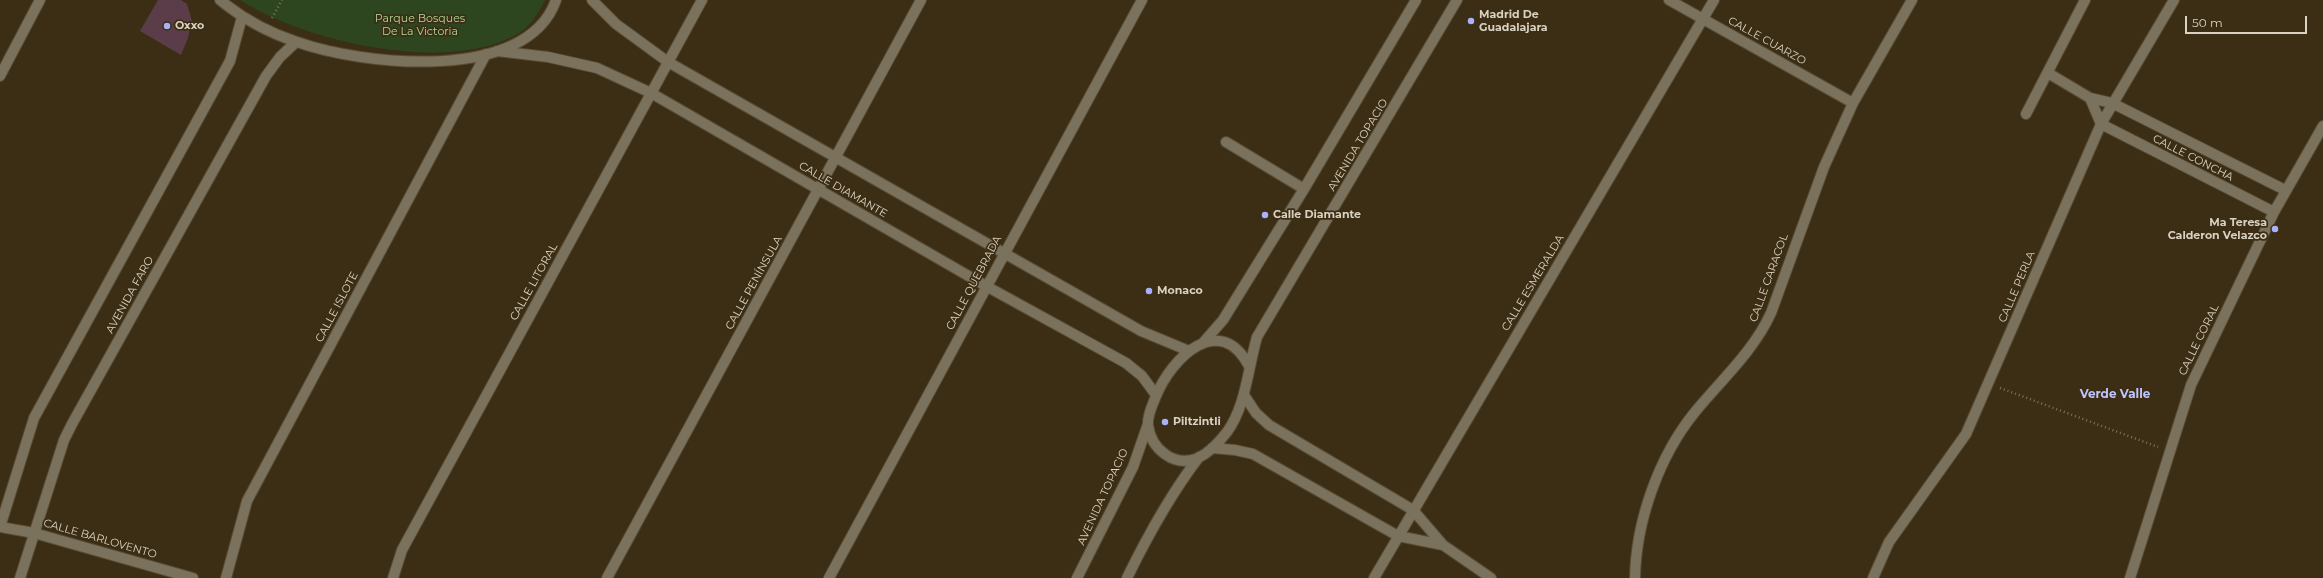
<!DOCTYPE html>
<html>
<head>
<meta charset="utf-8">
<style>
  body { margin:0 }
  #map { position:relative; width:2323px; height:578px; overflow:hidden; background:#3b2e14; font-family:Montserrat,sans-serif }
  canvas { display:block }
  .scale { position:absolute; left:2185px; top:16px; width:122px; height:18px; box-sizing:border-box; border:2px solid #d9d1c2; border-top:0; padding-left:5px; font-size:12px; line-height:14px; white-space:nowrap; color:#d9d1c2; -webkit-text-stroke:3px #3b2e14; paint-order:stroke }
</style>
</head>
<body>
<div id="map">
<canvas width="2323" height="578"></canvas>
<div class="scale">50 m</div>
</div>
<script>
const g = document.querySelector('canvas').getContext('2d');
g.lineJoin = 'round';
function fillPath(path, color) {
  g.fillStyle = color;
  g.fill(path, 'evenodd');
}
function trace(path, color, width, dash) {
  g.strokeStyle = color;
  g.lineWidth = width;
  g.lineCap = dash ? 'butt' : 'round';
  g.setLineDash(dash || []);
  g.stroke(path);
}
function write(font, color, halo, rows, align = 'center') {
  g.font = font + ' Montserrat,sans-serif';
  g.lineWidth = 3.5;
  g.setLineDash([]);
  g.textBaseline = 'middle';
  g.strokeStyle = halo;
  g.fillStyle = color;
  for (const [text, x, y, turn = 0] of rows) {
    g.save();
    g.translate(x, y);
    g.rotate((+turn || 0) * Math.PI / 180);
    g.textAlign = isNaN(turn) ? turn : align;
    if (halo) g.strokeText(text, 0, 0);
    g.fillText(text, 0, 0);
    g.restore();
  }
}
fillPath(new Path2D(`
  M 240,0 L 545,0 C 539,12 531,26 519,33 C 450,75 304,42 240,0 Z`), '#2d461f');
fillPath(new Path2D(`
  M 158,0 L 181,0 L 187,4 L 192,21 L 188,38 L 181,55 L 140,31 Z`), '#5a3d48');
const minor = new Path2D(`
  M 220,0 C 242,18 269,33 297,42 C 362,65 527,84 556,0
  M 592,0 L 616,24 L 668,62 L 1141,331 L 1189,351
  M 1669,0 L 1853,103
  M 497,51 L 548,57 L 597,68 L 651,93 L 986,286 L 1126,363 L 1142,376 L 1156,395
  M 2048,73 L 2090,98 L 2112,103 L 2285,190
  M 0,76 L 40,0
  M 2090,98 L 2101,124 L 2274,212
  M 2026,114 L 2085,0
  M 1226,142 L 1304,189
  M 1202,344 L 1223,320 L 1304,189 L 1416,0
  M 1249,366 C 1220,311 1172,357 1156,396 C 1153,404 1147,415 1148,425 C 1151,449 1174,468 1198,458 C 1209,453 1220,441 1227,432 C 1246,406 1248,368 1257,337 L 1457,0
  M 1244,395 L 1256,413 L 1269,425 L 1413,510 L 1443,545 L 1491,578
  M 1212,448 L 1235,450 L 1253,454 L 1398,536 L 1443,545
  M 0,527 L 34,418 L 230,61 L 242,17
  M 0,527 L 34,533 L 193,578
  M 20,578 L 64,440 L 72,424 L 266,76 L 280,57 L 296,42
  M 226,578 L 247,501 L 486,54
  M 393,578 L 402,550 L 702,0
  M 607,578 L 921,0
  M 829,578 L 1142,0
  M 1077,578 L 1133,467 L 1148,424
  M 1127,578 C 1148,535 1170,495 1199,457
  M 1374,578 L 1714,0
  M 1635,578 C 1636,521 1659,456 1695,412 C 1722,379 1753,352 1771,313 L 1824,167 L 1853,103 L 1912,0
  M 1873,578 L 1889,542 L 1966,434 L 2101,124 L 2174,0
  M 2130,578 L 2191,385 L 2274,212 L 2323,126`);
trace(minor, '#574b33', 12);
trace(new Path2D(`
  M 272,18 L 282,0
  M 2000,388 L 2158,447`), '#7e735e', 2.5, [1, 3]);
trace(minor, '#7b725e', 10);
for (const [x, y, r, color] of [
  [1471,21,4,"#aab0fc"],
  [167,26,4,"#aab0fc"],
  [1265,215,4,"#aab0fc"],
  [2275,229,4,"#aab0fc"],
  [1149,291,4,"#aab0fc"],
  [1165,422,4,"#aab0fc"]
]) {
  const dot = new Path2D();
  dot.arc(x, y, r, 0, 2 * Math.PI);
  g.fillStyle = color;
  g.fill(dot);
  trace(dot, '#3b2e14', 1.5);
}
write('bold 11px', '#d9d1c2', '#3b2e14', [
  ["Madrid De",1479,15],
  ["Guadalajara",1479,28],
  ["Oxxo",175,26],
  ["Calle Diamante",1273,215],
  ["Ma Teresa",2267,223,"right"],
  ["Calderon Velazco",2267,236,"right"],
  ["Monaco",1157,291],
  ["Piltzintli",1173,422]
], 'left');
write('11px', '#add897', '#3b2e14', [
  ["Parque Bosques",420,19],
  ["De La Victoria",420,32]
]);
write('11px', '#d9d1c2', '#3b2e14', [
  ["CALLE CUARZO",1767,41,29],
  ["AVENIDA TOPACIO",1358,145,-59],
  ["CALLE CONCHA",2193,158,27],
  ["CALLE DIAMANTE",843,190,30],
  ["CALLE CARACOL",1769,278,-70],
  ["CALLE LITORAL",534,282,-61],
  ["CALLE PENÍNSULA",754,283,-61],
  ["CALLE QUEBRADA",974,283,-62],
  ["CALLE ESMERALDA",1533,283,-59],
  ["CALLE PERLA",2017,287,-67],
  ["AVENIDA FARO",130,295,-61],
  ["CALLE ISLOTE",337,307,-62],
  ["CALLE CORAL",2199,340,-64],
  ["AVENIDA TOPACIO",1103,497,-65],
  ["CALLE BARLOVENTO",100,539,16]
]);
write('bold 12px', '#bfc5fe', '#3b2e14', [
  ["Verde Valle",2115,394]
]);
</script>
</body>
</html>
